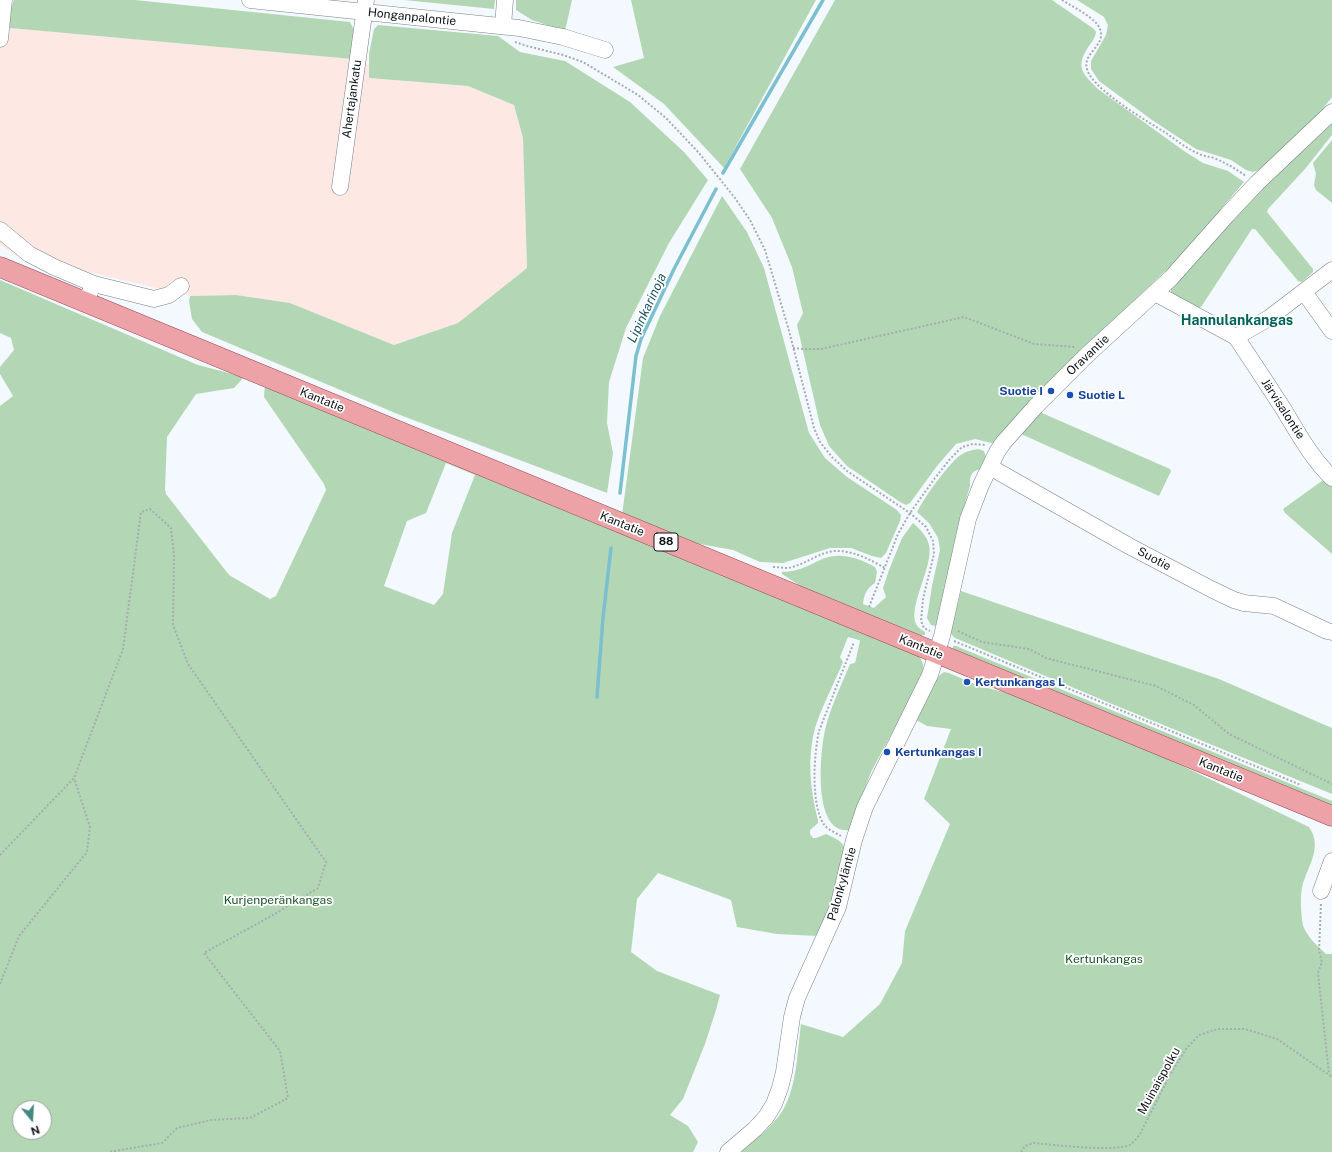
<!DOCTYPE html>
<html>
<head>
<meta charset="utf-8">
<style>
  body { margin:0 }
  #map { position:relative; width:1332px; height:1152px; overflow:hidden; background:#f3f9fe; font-family:"Public Sans",sans-serif }
  canvas { display:block }
  .north { position:absolute; left:12px; top:1100px; width:40px; height:40px; box-sizing:border-box; background:#fff; border:1px solid #9fa1a2; border-radius:50%; rotate:162deg; font-size:11px; font-weight:700; line-height:16px; text-align:center; color:#101417 }
  .north::after { content:''; display:block; margin:auto; width:14px; height:18px; background:#428981; clip-path:polygon(50% 0,100% 100%,50% 72%,0 100%) }
</style>
</head>
<body>
<div id="map">
<canvas width="1332" height="1152"></canvas>
<div class="north">N</div>
</div>
<script>
const g = document.querySelector('canvas').getContext('2d');
g.lineJoin = 'round';
function fillPath(path, color) {
  g.fillStyle = color;
  g.fill(path, 'evenodd');
}
function trace(path, color, width, dash) {
  g.strokeStyle = color;
  g.lineWidth = width;
  g.lineCap = dash ? 'butt' : 'round';
  g.setLineDash(dash || []);
  g.stroke(path);
}
function write(font, color, halo, rows, align = 'center') {
  g.font = font + ' "Public Sans",sans-serif';
  g.lineWidth = 3.5;
  g.setLineDash([]);
  g.textBaseline = 'middle';
  g.strokeStyle = halo;
  g.fillStyle = color;
  for (const [text, x, y, turn = 0] of rows) {
    g.save();
    g.translate(x, y);
    g.rotate((+turn || 0) * Math.PI / 180);
    g.textAlign = isNaN(turn) ? turn : align;
    if (halo) g.strokeText(text, 0, 0);
    g.fillText(text, 0, 0);
    g.restore();
  }
}
fillPath(new Path2D(`
  M 0,27 L 352,59 L 369,65 L 370,78 L 468,86 L 514,105 L 523,138 L 527,268 L 458,323 L 394,345 L 290,303 L 236,295 L 190,296 L 16,255 L 0,245 Z`), '#fee8e4');
fillPath(new Path2D(`
  M 14,0 L 135,0 L 350,22 L 356,34 L 352,59 L 10,28 L 9,13 Z
  M 404,0 L 495,0 L 494,9 Z
  M 516,0 L 572,0 L 565,31 L 532,20 L 516,10 Z
  M 631,0 L 816,0 L 724,168 L 664,104 L 613,67 L 644,58 Z
  M 835,0 L 1052,0 L 1094,29 L 1096,32 C 1095,39 1091,43 1087,49 C 1075,68 1084,75 1098,89 L 1184,151 L 1203,163 L 1228,171 L 1244,182 L 1181,256 L 1101,332 L 995,444 L 975,439 L 956,444 L 937,466 L 910,503 L 906,505 L 900,502 L 847,466 L 829,446 L 820,425 L 797,325 L 803,313 L 792,267 L 772,218 L 740,169 Z
  M 1077,0 L 1332,0 L 1332,97 L 1318,115 L 1261,169 L 1253,172 L 1246,170 L 1231,160 L 1196,149 L 1152,120 L 1099,81 L 1091,69 L 1091,61 L 1106,35 L 1108,25 L 1104,17 Z
  M 378,25 L 498,36 L 520,52 L 565,61 L 630,102 L 684,152 L 708,180 L 669,243 L 626,328 L 609,382 L 607,423 L 613,453 L 607,493 L 400,415 L 202,332 L 192,319 L 189,301 L 190,296 L 236,295 L 290,303 L 394,345 L 458,323 L 527,268 L 523,138 L 514,105 L 468,86 L 369,78 L 369,54 L 374,29 Z
  M 1332,120 L 1332,135 L 1305,169 L 1268,209 L 1267,212 L 1313,269 L 1313,272 L 1302,282 L 1298,281 L 1255,229 L 1252,229 L 1201,307 L 1196,310 L 1173,294 L 1171,292 L 1171,287 L 1231,218 L 1271,181 Z
  M 1332,140 L 1332,203 L 1316,190 L 1314,185 L 1316,174 L 1313,163 Z
  M 722,196 L 747,232 L 764,268 L 809,433 L 825,458 L 847,477 L 897,510 L 901,515 L 900,521 L 886,553 L 881,558 L 872,556 L 851,548 L 830,548 L 783,563 L 760,562 L 733,550 L 694,543 L 622,515 L 643,358 L 660,316 Z
  M 0,280 L 198,365 L 244,377 L 234,388 L 196,394 L 167,437 L 165,489 L 166,494 L 229,575 L 270,599 L 276,596 L 326,490 L 324,484 L 264,397 L 265,384 L 918,655 C 926,664 923,671 920,681 L 872,770 L 859,803 L 850,830 C 812,836 820,752 825,730 C 830,708 841,686 850,664 L 855,663 L 860,641 L 859,640 L 848,637 L 840,657 L 843,662 C 834,684 822,706 815,728 C 807,758 810,790 818,820 L 818,823 L 810,830 L 810,834 L 813,838 L 816,838 L 826,834 C 835,838 843,841 846,851 L 834,897 L 817,936 L 777,934 L 737,927 L 731,900 L 658,873 L 637,899 L 631,952 L 657,971 L 720,995 L 716,1010 L 705,1044 L 683,1099 L 670,1115 L 688,1126 L 698,1142 L 693,1152 L 0,1152 L 0,406 L 13,396 L 0,374 L 0,367 L 14,350 L 11,338 L 0,333 ZM 446,463 L 475,475 L 452,533 L 443,594 L 434,605 L 384,586 L 407,521 L 426,513 ZM 20,1108 L 44,1108 L 44,1132 L 20,1132 Z
  M 1041,411 L 1042,413 L 1170,469 L 1171,471 L 1159,496 L 1021,434 Z
  M 978,449 L 984,451 L 986,457 L 980,469 C 970,472 970,476 970,486 C 964,507 958,527 953,548 C 949,567 946,612 936,626 L 931,625 L 927,618 L 932,586 L 940,550 L 938,538 L 929,523 L 917,512 C 926,495 944,470 958,457 C 964,452 971,450 978,449 Z
  M 1326,478 L 1332,484 L 1332,554 L 1285,513 L 1283,509 Z
  M 913,523 C 920,529 927,536 929,545 C 934,566 908,605 916,624 C 918,628 922,630 925,632 L 925,635 L 916,636 L 805,589 L 782,574 L 782,572 C 802,571 808,565 825,558 C 842,552 861,559 875,567 L 877,572 L 875,583 C 867,588 864,594 863,604 L 874,608 L 886,597 L 883,588 L 889,570 L 902,538 Z
  M 961,591 L 1219,679 L 1332,728 L 1332,794 L 1112,704 L 955,638 L 950,633 Z
  M 953,646 L 956,646 L 1332,801 L 1332,809 L 1002,672 L 953,649 Z
  M 944,672 L 949,673 L 979,686 L 1008,693 L 1057,712 L 1164,757 L 1309,827 C 1324,848 1306,868 1302,888 C 1300,896 1301,921 1304,928 C 1309,939 1318,946 1326,954 L 1332,954 L 1332,1152 L 741,1152 C 754,1140 768,1130 779,1116 C 797,1092 797,1054 801,1024 L 843,1037 L 880,1004 L 902,963 L 905,931 L 950,824 L 924,799 L 951,729 L 927,726 L 916,720 L 936,680 L 940,675 Z`), '#b3d7b5');
trace(new Path2D(`
  M 723,173 L 823,0
  M 620,493 L 636,356 L 641,339 L 674,269 L 716,189
  M 597,697 L 603,618 L 611,548`), '#7cc0d0', 3.5);
const minor = new Path2D(`
  M 250,0 L 519,28 L 563,37 L 605,50
  M 503,26 L 505,0
  M 0,39 L 4,0
  M 340,187 L 366,0
  M 0,230 L 29,254 L 54,267 L 94,284
  M 1304,292 L 1332,331
  M 1155,293 L 1236,337 L 1269,318 L 1332,270
  M 85,302 L 94,284 L 154,299 L 169,295 L 181,286
  M 1236,337 C 1252,361 1268,385 1284,410 C 1298,433 1312,459 1332,478
  M 990,467 L 1129,546 L 1211,589 L 1234,600 L 1244,603 L 1274,606 L 1327,631 L 1332,632
  M 1321,891 L 1332,861
  M 728,1152 L 755,1129 L 766,1117 L 774,1104 L 780,1088 L 784,1072 L 792,1017 L 797,998 L 838,907 L 854,840 L 865,807 L 930,675 L 942,636 L 968,519 L 981,485 L 997,452 L 1003,443 L 1036,406 L 1087,355 L 1171,278 L 1227,215 L 1257,183 L 1332,112`);
const major = new Path2D(`
  M 0,267 L 1332,816`);
trace(minor, '#79828a', 17);
trace(major, '#984850', 21);
trace(new Path2D(`
  M 1062,0 C 1073,7 1096,18 1100,29 C 1108,50 1069,55 1096,83 C 1113,101 1145,120 1166,133 C 1176,140 1186,148 1197,153 C 1202,156 1208,156 1214,158 C 1226,163 1236,169 1246,176
  M 515,42 L 527,46 L 563,55 L 583,62 L 638,95 L 666,118 L 699,153 L 735,198 L 750,220 L 765,250 L 788,327 L 814,428 L 820,442 L 832,457 L 847,471 L 910,513 L 926,527 L 933,541 L 934,554 L 923,599 L 921,621 L 924,628 L 930,631
  M 793,348 L 803,349 L 821,349 L 964,317 L 1034,344 L 1075,347
  M 773,567 C 778,567 783,568 788,568 C 805,565 819,552 835,551 C 852,550 871,560 885,568
  M 869,607 L 898,534 L 910,513 L 935,478 L 950,459 L 962,447 L 973,444 L 986,445
  M 958,631 L 982,642 L 1029,649 L 1046,658 L 1156,686 L 1194,705 L 1229,734 L 1332,784
  M 954,641 L 1301,785
  M 841,836 C 836,833 829,830 825,826 C 810,806 814,754 819,731 L 854,642
  M 0,855 L 74,778 L 123,649 L 141,512 L 150,509 L 171,528 L 174,555 L 173,625 L 188,664 L 326,862 L 318,888 L 273,915 L 204,953 L 280,1051 L 288,1098 L 250,1118 L 211,1120 L 177,1128 L 162,1143 L 109,1152
  M 1321,904 L 1319,951 L 1322,962 L 1318,973 L 1329,1074
  M 0,984 L 19,936 L 87,852 L 90,827 L 74,778
  M 1021,1152 L 1025,1146 L 1034,1143 C 1055,1145 1113,1152 1130,1145 C 1134,1142 1137,1138 1140,1134 L 1170,1075 L 1186,1049 L 1199,1035 L 1218,1029 L 1245,1029 L 1277,1039 L 1332,1077`), '#a7acb0', 2, [2, 2]);
trace(minor, '#fff', 16);
trace(major, '#eda2a8', 20);
for (const [x, y, r, color] of [
  [1051,391,4,"#1a4fb4"],
  [1070,395,4,"#1a4fb4"],
  [967,682,4,"#1a4fb4"],
  [887,752,4,"#1a4fb4"]
]) {
  const dot = new Path2D();
  dot.arc(x, y, r, 0, 2 * Math.PI);
  g.fillStyle = color;
  g.fill(dot);
  trace(dot, '#fff', 1.5);
}
for (const [x, y, w] of [
  [666,542,24]
]) {
  const box = new Path2D();
  box.roundRect(x - w / 2, y - 9, w, 18, 3);
  g.fillStyle = '#fff';
  g.fill(box);
  trace(box, '#101417', 1);
}
write('bold 11px', '#101417', null, [
  ["88",666,542]
]);
write('12px', '#101417', '#fff', [
  ["Honganpalontie",412,17,6],
  ["Ahertajankatu",352,99,-82],
  ["Oravantie",1088,355,-43],
  ["Kantatie",322,400,22],
  ["Järvisalontie",1283,409,57],
  ["Kantatie",622,524,22],
  ["Suotie",1154,559,28],
  ["Kantatie",921,647,22],
  ["Kantatie",1221,770,22],
  ["Palonkyläntie",842,884,-74],
  ["Muinaispolku",1159,1081,-61]
]);
write('bold 12px', '#164399', '#fff', [
  ["Suotie I",1043,391,"right"],
  ["Suotie L",1078,395],
  ["Kertunkangas L",975,682],
  ["Kertunkangas I",895,752]
], 'left');
write('12px', '#175625', '#fff', [
  ["Kurjenperänkangas",278,900],
  ["Kertunkangas",1104,959]
]);
write('italic 13px', '#1d5662', '#fff', [
  ["Lipinkarinoja",647,308,-65]
]);
write('bold 14px', '#00645d', '#fff', [
  ["Hannulankangas",1237,321]
]);
</script>
</body>
</html>
